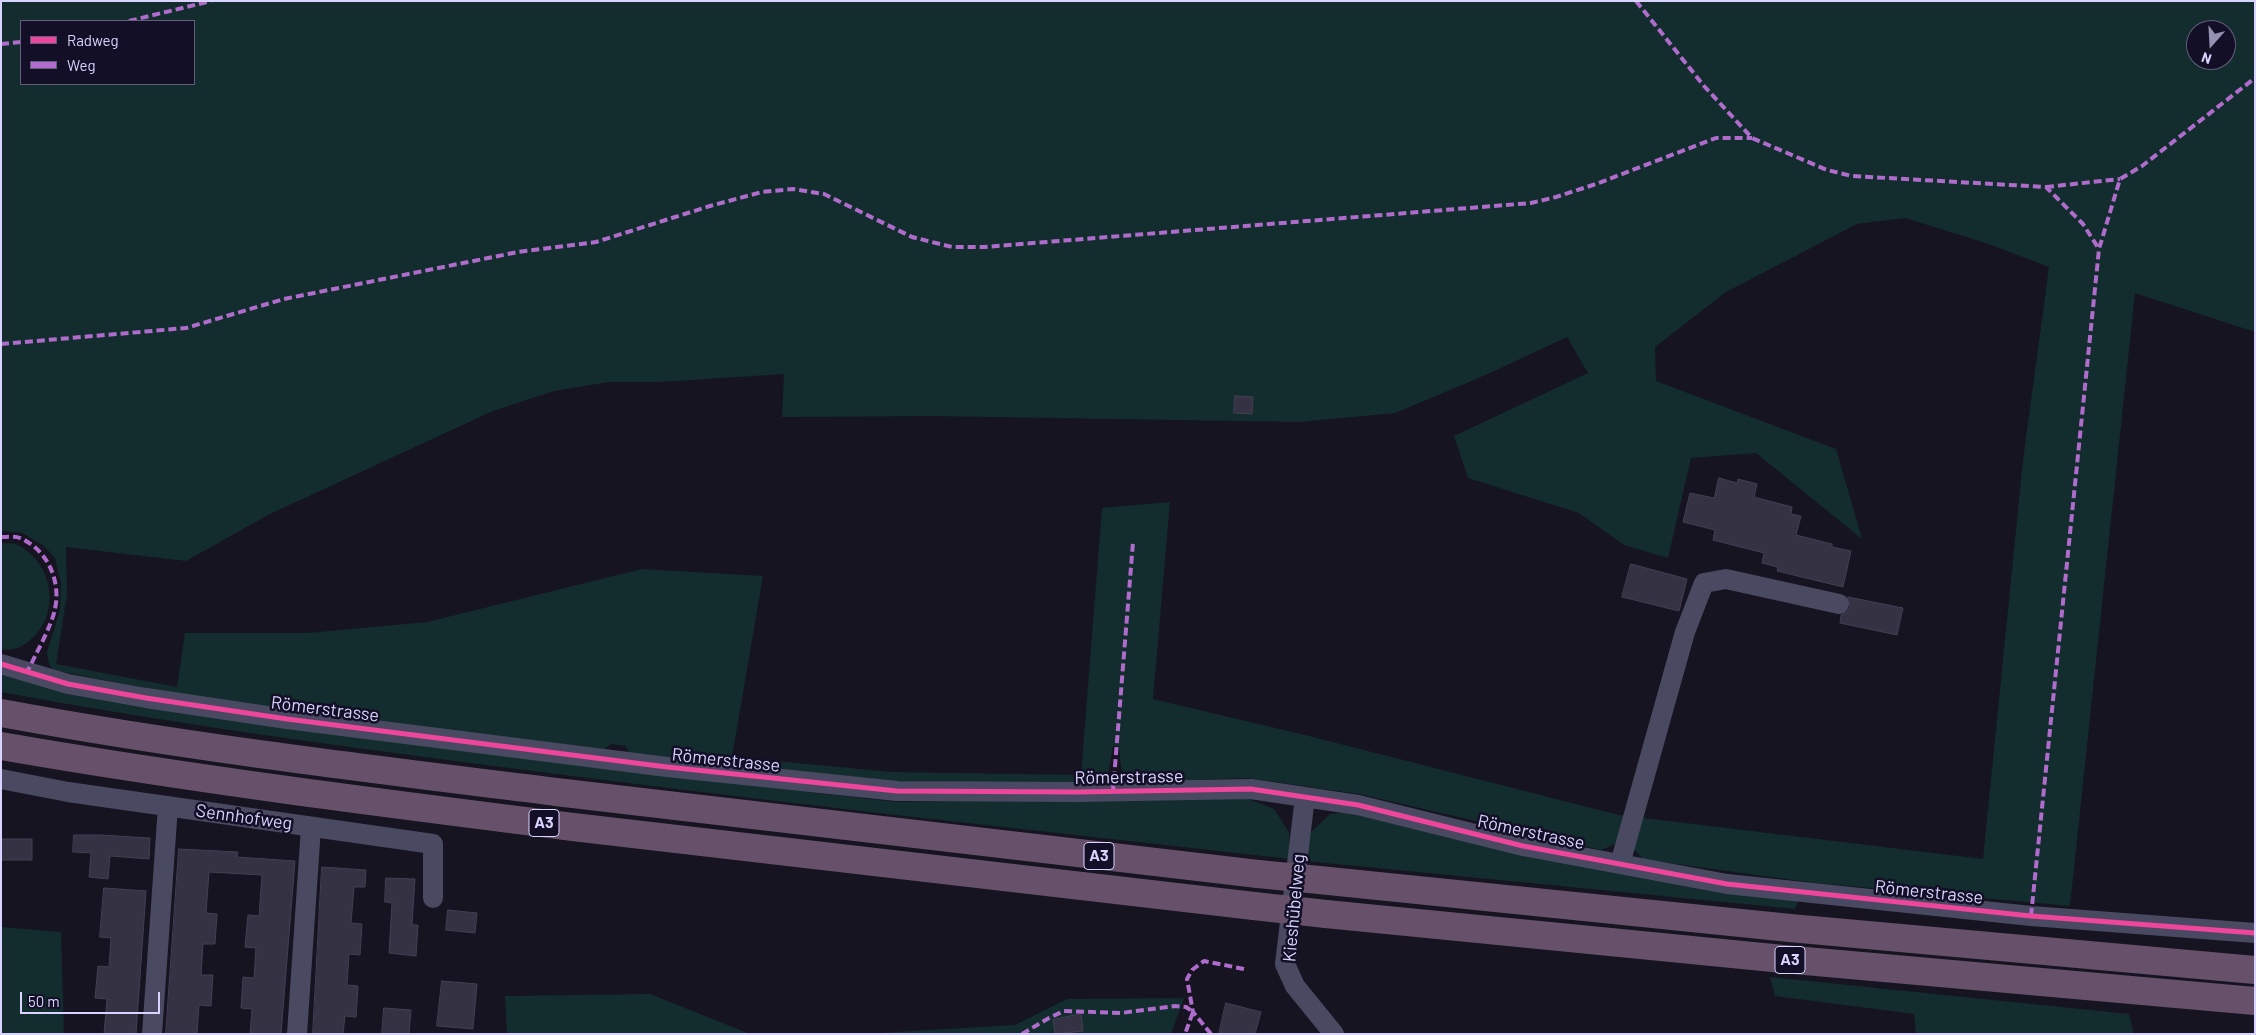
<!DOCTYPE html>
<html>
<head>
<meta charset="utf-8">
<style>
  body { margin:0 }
  #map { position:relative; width:2256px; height:1035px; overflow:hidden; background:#161421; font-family:Barlow,sans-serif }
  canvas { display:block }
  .frame { position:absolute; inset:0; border:2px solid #d9d4ff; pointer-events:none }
  .legend { position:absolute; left:20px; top:20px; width:175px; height:65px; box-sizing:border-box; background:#130f26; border:1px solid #625e7d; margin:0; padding:6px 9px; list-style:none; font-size:15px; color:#d9d4ff }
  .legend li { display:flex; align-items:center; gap:10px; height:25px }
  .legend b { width:25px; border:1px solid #625e7d }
  .north { position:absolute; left:2186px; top:20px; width:50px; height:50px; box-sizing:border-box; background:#130f26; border:1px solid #625e7d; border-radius:50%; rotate:199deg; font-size:14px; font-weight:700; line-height:20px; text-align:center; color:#d9d4ff }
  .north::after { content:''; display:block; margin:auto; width:18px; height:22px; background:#9591b1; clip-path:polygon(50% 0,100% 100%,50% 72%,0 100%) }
  .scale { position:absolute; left:20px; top:992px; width:140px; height:22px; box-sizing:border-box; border:2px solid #d9d4ff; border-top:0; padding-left:6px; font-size:15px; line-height:18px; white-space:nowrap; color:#d9d4ff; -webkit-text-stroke:4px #130f26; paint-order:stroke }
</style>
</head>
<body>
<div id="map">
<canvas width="2256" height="1035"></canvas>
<div class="frame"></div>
<ul class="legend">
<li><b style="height:6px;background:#ed469a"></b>Radweg</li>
<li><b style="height:6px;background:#b06ccc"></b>Weg</li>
</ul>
<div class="north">N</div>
<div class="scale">50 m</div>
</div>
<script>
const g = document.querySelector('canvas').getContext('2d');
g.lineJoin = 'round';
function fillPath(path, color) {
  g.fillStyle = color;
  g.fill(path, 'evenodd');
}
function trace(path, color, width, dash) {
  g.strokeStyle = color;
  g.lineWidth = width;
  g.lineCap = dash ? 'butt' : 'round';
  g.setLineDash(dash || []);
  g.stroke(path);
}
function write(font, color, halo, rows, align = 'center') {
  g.font = font + ' Barlow,sans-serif';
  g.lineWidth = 5;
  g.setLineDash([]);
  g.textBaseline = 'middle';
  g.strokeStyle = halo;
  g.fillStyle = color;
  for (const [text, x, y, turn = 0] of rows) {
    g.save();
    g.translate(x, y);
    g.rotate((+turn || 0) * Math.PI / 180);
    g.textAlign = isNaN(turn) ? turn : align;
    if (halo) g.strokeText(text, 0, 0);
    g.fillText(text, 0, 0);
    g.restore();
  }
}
fillPath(new Path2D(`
  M 1,1 L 2255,1 L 2255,332 L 2135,293 L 2070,906 L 1815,883 L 1662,862 L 1643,859 L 1634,849 L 1615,844 L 1601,850 L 1359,794 L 1248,778 L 1142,782 C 1117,773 1122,770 1119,747 L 1113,746 L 1108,774 L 1091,784 L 894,781 L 668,759 L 628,752 L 626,746 L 611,744 L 604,749 L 290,711 L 175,694 L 53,670 L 49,664 L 47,652 L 60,610 L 61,584 L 55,558 L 44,546 L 22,533 L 1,531 ZM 21,21 L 194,21 L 194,84 L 21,84 ZM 2196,30 L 2226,30 L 2226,60 L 2196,60 ZM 1905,218 L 1986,243 L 2049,267 L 2023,460 L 1983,859 L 1619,815 L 1305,735 L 1153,699 L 1170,502 L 1102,508 L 1081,775 L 893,772 L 732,757 L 763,576 L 642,569 L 427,622 L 308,633 L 185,633 L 177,687 L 56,664 L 67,594 L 66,547 L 186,561 L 270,514 L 493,411 L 554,391 L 609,382 L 661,382 L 784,374 L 782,417 L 932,416 L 1299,422 L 1395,413 L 1488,374 L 1567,337 L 1588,373 L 1454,436 L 1468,478 L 1579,513 L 1624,545 L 1668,558 L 1691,458 L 1756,453 L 1862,539 L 1836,449 L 1656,381 L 1655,347 L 1726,292 L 1857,224 Z
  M 1,543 C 7,543 15,543 20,546 C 59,569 60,626 20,647 C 15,650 7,649 1,650 Z
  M 1,674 L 667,776 L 897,802 L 1243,797 L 1274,809 L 1289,832 L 1290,859 C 1022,829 753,800 486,765 C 323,744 162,722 1,692 Z
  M 1357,811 L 1799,899 L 1795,909 L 1305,861 L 1311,832 L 1330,814 Z
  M 1,927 L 61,932 L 64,1034 L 1,1034 Z
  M 1770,977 L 2129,1014 L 2134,1034 L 1916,1034 L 1914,1014 L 1775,996 Z
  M 650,994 L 750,1034 L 507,1034 L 505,996 Z
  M 1184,998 L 1171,1034 L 861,1034 L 1015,1025 L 1067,999 Z`), '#132c2d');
const building = new Path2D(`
  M 1235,396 L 1253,397 L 1252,414 L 1234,413 Z
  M 1719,478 L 1737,483 L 1738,479 L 1757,484 L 1754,497 L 1792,507 L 1791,514 L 1801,516 L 1796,535 L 1832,544 L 1832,547 L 1851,551 L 1843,587 L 1777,571 L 1778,567 L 1762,563 L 1764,553 L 1713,540 L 1715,530 L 1683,522 L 1690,493 L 1714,498 Z
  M 1631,564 L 1687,579 L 1679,611 L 1622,597 Z
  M 1848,597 L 1903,608 L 1897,635 L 1840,623 L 1841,615 L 1847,612 L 1850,607 Z
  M 74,835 L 100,835 L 150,838 L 149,859 L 110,856 L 108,879 L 89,877 L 91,853 L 73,852 Z
  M 1,839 L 32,839 L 32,860 L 1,860 Z
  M 179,849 L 238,852 L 237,857 L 295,861 L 281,1034 L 250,1034 L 252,1009 L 241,1008 L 243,977 L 254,978 L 256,948 L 245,947 L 248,915 L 259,916 L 262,875 L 209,872 L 206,913 L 217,914 L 215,944 L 203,944 L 201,975 L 213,975 L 211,1006 L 199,1005 L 197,1034 L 166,1034 Z
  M 322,867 L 366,870 L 365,887 L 354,887 L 351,923 L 362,924 L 360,955 L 349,954 L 347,985 L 358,986 L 356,1017 L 345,1016 L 343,1034 L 313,1034 Z
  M 386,878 L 415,879 L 412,925 L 418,925 L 416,956 L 389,953 L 392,903 L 385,902 Z
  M 104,888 L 146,891 L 136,1034 L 104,1034 L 107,999 L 95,998 L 98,966 L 109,967 L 111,938 L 100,937 Z
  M 448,910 L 477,913 L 475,933 L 446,930 Z
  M 442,981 L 477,984 L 473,1029 L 437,1026 Z
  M 1226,1003 L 1261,1012 L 1255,1034 L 1219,1034 Z
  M 384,1008 L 411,1010 L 409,1034 L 382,1034 Z
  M 1081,1014 L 1083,1031 L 1055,1034 L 1053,1020 Z`);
fillPath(building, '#343243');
trace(building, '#433f54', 1);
trace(new Path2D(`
  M 1,664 L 68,684 L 146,698 L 287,719 L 667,767 L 897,791 L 1077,792 L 1251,789 L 1358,805 L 1523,846 L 1727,884 L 2031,916 L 2255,933
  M 1,779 L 68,792 L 433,844 L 433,898
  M 1305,797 L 1285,964 L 1295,986 L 1334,1034
  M 1620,864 L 1685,632 L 1704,583 L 1726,579 L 1839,604
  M 152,1034 L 168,806
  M 297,1034 L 311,827`), '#4a4962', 20);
trace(new Path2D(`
  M 1,713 C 185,747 371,769 556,792 C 790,821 1024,848 1258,874
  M 1,746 C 191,779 382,803 573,827 C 800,855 1027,881 1254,906
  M 1329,881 L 1790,928 L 2255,970
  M 1326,914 L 1783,959 L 2255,1001`), '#67516a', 28);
trace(new Path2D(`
  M 1258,874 L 1329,881
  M 1254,906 L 1326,914`), '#67516a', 28);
trace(new Path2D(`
  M 1636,1 L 1704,86 L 1752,138 L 1827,170 L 1852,176 L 2046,187 L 2083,224 L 2099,249
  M 129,21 L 211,1
  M 1,44 L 21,42
  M 2046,187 L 2120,179
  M 1,344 L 186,328 L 284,299 L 518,252 L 596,242 L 710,206 L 762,192 L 793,189 L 824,194 L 912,237 L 952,247 L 984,247 L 1531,203 L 1556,197 L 1596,184 L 1716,138 L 1752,138
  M 1,537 C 7,537 15,536 20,538 C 48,550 61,581 55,609 C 52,625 35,656 27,672
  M 1113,791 L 1133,542
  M 2031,916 L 2099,249 L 2120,179 L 2142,166 L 2255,78
  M 1022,1034 L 1049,1018 L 1064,1011 L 1121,1013 L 1175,1006 L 1186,1007 L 1193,1012 L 1185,1034
  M 1211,1034 L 1193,1012 L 1187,979 L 1192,970 L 1204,961 L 1244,969`), '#b06ccc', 4, [8, 4]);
trace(new Path2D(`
  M 1,664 L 68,684 L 146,698 L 287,719 L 667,767 L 897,791 L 1077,792 L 1251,789 L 1358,805 L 1523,846 L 1727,884 L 2031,916 L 2255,933`), '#ed469a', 5);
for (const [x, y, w] of [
  [544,823,30],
  [1099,856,30],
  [1790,960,30]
]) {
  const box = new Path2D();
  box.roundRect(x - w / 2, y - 13.5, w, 27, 4);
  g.fillStyle = '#130f26';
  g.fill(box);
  trace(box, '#d9d4ff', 1);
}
write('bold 16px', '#d9d4ff', null, [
  ["A3",544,823],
  ["A3",1099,856],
  ["A3",1790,960]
]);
write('18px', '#d9d4ff', '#130f26', [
  ["Römerstrasse",325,709,7],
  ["Römerstrasse",726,760,6],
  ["Römerstrasse",1129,777,-1],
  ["Sennhofweg",244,817,8],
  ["Römerstrasse",1531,832,12],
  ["Römerstrasse",1929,892,6],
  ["Kieshübelweg",1294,908,-85]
]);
</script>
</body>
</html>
